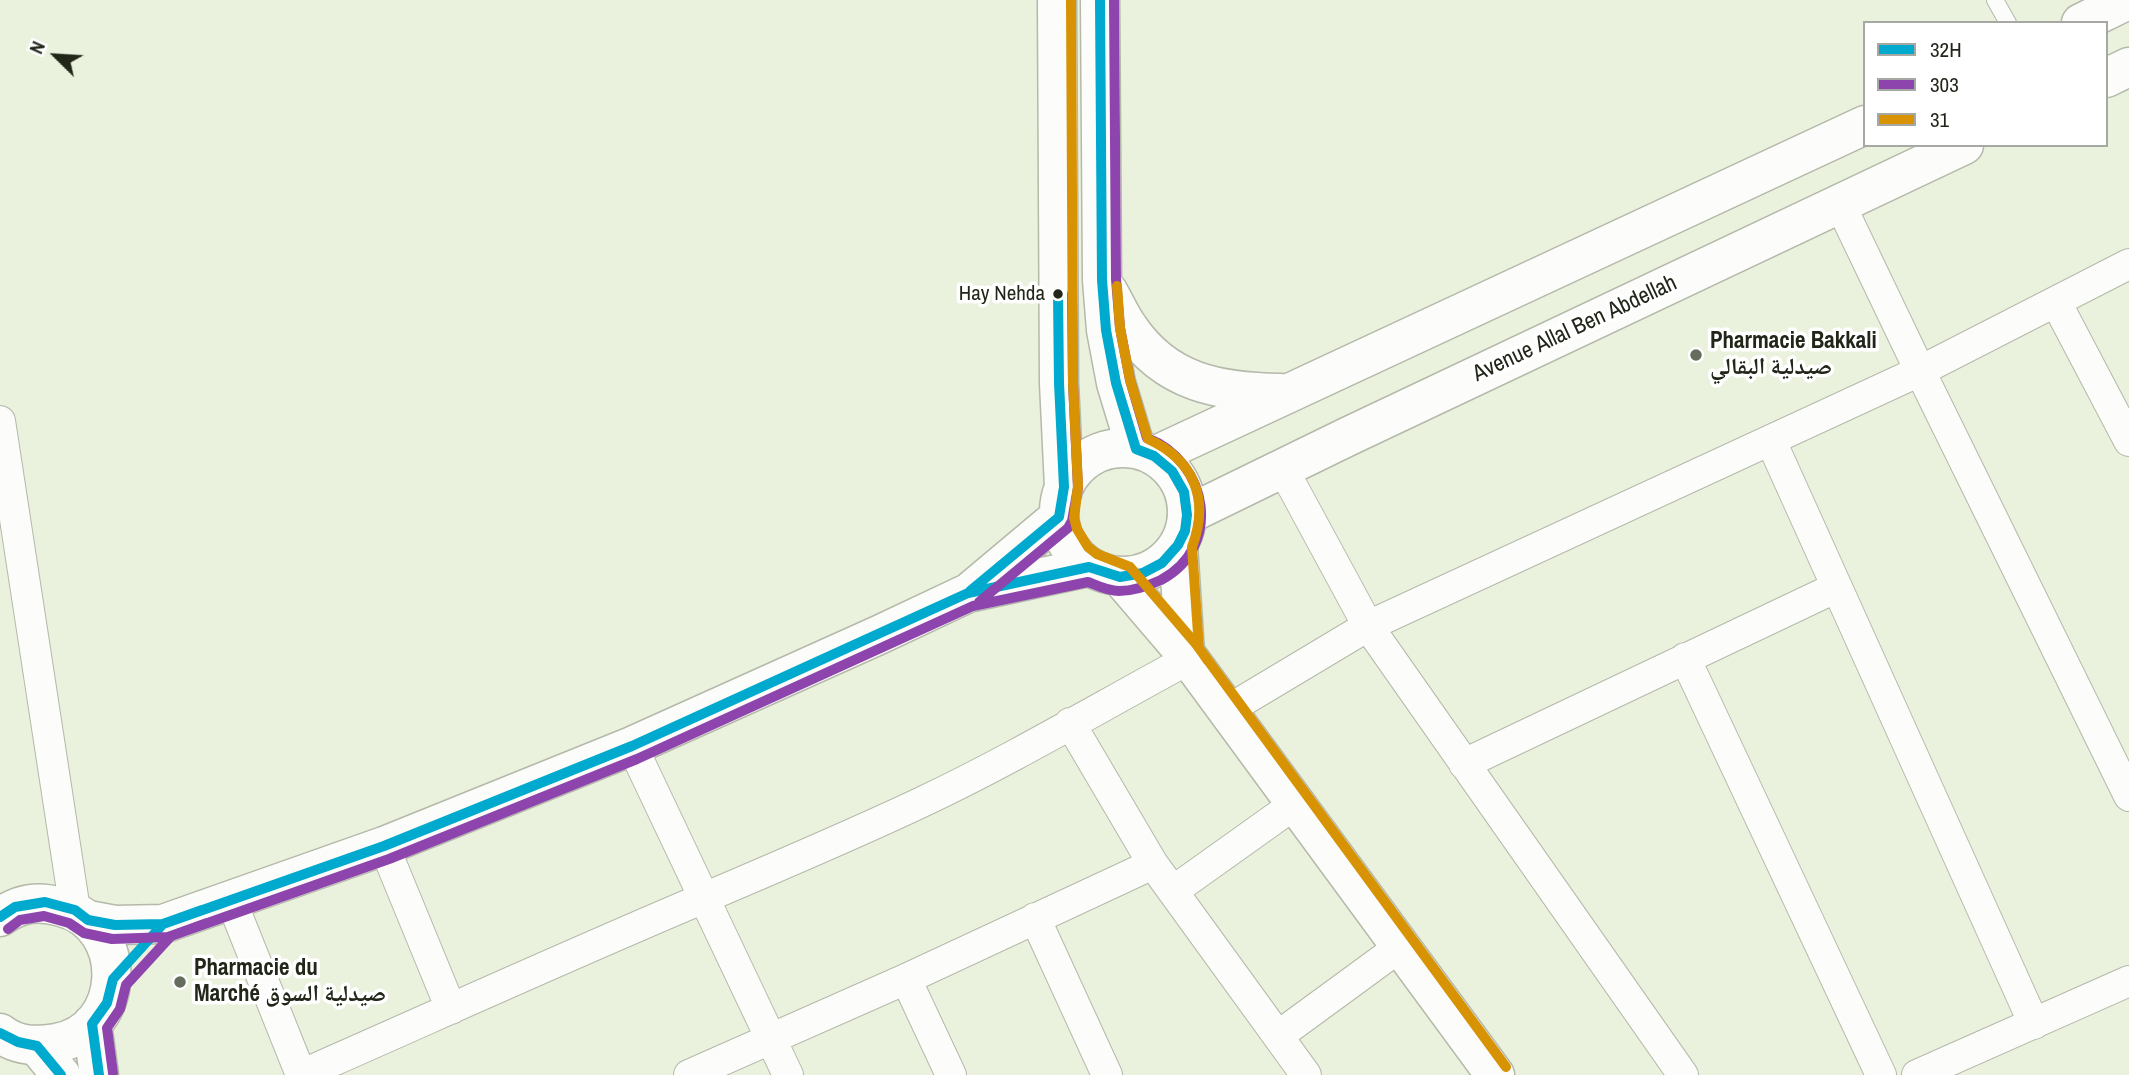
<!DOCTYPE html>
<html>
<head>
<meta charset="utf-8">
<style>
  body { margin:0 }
  #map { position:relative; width:2129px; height:1075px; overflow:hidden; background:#eaf1dd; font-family:"Archivo Narrow",sans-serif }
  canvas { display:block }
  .legend { position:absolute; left:1863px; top:21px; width:245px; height:126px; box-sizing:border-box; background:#fff; border:2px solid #a6a8a3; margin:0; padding:9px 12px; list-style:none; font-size:21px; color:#212619 }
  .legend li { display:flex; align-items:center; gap:14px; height:35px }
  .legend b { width:35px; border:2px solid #a6a8a3 }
  .north { position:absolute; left:21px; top:21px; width:70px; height:70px; -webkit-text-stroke:5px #fff; paint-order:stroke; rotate:294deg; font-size:19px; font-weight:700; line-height:28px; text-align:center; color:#212619 }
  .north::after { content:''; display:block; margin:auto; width:24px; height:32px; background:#212619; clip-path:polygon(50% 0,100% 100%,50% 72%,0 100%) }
</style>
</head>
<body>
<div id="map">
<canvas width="2129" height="1075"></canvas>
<ul class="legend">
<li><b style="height:9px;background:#00a9ce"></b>32H</li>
<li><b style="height:9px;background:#8e44ad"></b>303</li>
<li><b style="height:9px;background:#d79304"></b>31</li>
</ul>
<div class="north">N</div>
</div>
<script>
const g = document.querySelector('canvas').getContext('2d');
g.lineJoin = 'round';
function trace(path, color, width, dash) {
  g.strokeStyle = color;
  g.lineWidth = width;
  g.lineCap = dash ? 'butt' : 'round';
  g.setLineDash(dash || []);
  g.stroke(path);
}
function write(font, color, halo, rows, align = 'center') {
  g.font = font + ' "Archivo Narrow","Noto Naskh Arabic",sans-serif';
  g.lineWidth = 7;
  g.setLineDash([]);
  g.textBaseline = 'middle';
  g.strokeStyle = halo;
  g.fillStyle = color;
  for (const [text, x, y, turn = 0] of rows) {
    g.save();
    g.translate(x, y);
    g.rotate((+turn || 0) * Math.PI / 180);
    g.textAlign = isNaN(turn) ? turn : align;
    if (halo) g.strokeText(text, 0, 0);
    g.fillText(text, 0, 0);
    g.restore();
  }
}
const lane = new Path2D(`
  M 1995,0 L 2008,23`);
const street = new Path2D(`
  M 1840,204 L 1920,371 L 2129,796
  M 2056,302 L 2129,441
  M 0,421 L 75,910
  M 1771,441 L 2034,1024
  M 1283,469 L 1368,626 L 1683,1075
  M 1685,658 L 1881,1075
  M 1226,711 L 1368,626 L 1920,371 L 2129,264
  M 1070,723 L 1153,864 L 1306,1075
  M 632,746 L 788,1075
  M 1464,764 L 1837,587
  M 384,846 L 451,1009
  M 1173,891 L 1295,804
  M 231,900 L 301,1075 C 435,1016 569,955 704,898 C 777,867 850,836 922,802 C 1013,759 1100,707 1189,659
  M 1035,918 L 1107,1075
  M 906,979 L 951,1075
  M 1278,1036 L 1401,946
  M 689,1075 L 906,979 L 1153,864
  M 1917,1075 L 2129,981`);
const secondary = new Path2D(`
  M 1057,0 L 1059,383 L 1064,487
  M 1100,0 L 1102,280 L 1106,330 L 1116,383 L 1136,449
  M 2081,23 L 2128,0
  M 2106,78 L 2129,67
  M 1108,291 C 1115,303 1121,317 1129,328 C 1166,383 1219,392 1281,393
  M1059 512a64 64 0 1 1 128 0a64 64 0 1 1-128 0Z
  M 1154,456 L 1865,125
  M 1187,515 L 1349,436 L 1964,145
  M 1178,545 L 1185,653
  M 1120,577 L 1185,653 L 1495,1075
  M 972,590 L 1059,517
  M 0,917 C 20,903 38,900 61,907 C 131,925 127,1031 56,1043 C 35,1046 18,1047 0,1033
  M 88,920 L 115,925 L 163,924 L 384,846 L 632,746 L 881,634 L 968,593 L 1089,567
  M 92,1024 L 99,1075
  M 37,1046 L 61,1075`);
trace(lane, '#b4b9aa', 18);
trace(street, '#b4b9aa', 32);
trace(secondary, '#b4b9aa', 41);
trace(lane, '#fcfdfa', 16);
trace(street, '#fcfdfa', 30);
trace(secondary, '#fcfdfa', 38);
trace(new Path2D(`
  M 970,591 L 1059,517 L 1064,487 L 1059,383 L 1058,294
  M 0,917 L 15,907 L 45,902 L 75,910 L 88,920 L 115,925 L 163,924 L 384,846 L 632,746 L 968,593 L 1089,567 L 1120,577 L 1143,573 L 1162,563 L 1178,545 L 1185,531 L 1187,515 L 1184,492 L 1172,471 L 1154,456 L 1136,449 L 1116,383 L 1106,330 L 1102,280 L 1100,0
  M 0,1033 L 18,1042 L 37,1046 L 61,1075
  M 99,1075 L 92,1024 L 107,1003 L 113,979 L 163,924 L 202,910`), '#00a9ce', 10);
trace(new Path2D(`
  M 979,602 L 1068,528 L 1072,521 L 1078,488 L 1073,383 L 1072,294
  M 8,929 L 20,920 L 44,916 L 69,923 L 84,933 L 112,939 L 168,937 L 389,859 L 637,759 L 973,606 L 1088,582 C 1098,586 1108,591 1119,591 C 1133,591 1148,586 1161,580 C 1223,547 1209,462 1147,438 L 1130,380 L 1120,328 L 1116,279 L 1114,0
  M 113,1073 L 107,1028 L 120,1009 L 126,985 L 171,936 L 207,923`), '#8e44ad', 10);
trace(new Path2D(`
  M 1071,0 L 1073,383 L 1078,486 L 1074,518 L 1077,529 L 1088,547 L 1097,554 L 1130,567 L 1196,644 L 1506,1067
  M 1117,286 L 1120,328 L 1130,380 L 1148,439 C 1194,460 1210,499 1192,547 L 1199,648 L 1208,661`), '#d79304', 10);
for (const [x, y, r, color] of [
  [1058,294,6,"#212619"],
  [1696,355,7,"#676d5e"],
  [180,982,7,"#676d5e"]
]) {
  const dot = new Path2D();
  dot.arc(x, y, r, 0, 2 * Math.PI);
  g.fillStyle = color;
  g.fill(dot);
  trace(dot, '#fff', 2.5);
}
write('21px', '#212619', '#fff', [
  ["Hay Nehda",1045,294]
], 'right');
write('23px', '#212619', '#fff', [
  ["Avenue Allal Ben Abdellah",1575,329,-25]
]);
write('bold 23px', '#212619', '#fff', [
  ["Pharmacie Bakkali",1710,342],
  ["صيدلية البقالي",1710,368],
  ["Pharmacie du",194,969],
  ["Marché صيدلية السوق",194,995]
], 'left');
</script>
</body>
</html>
